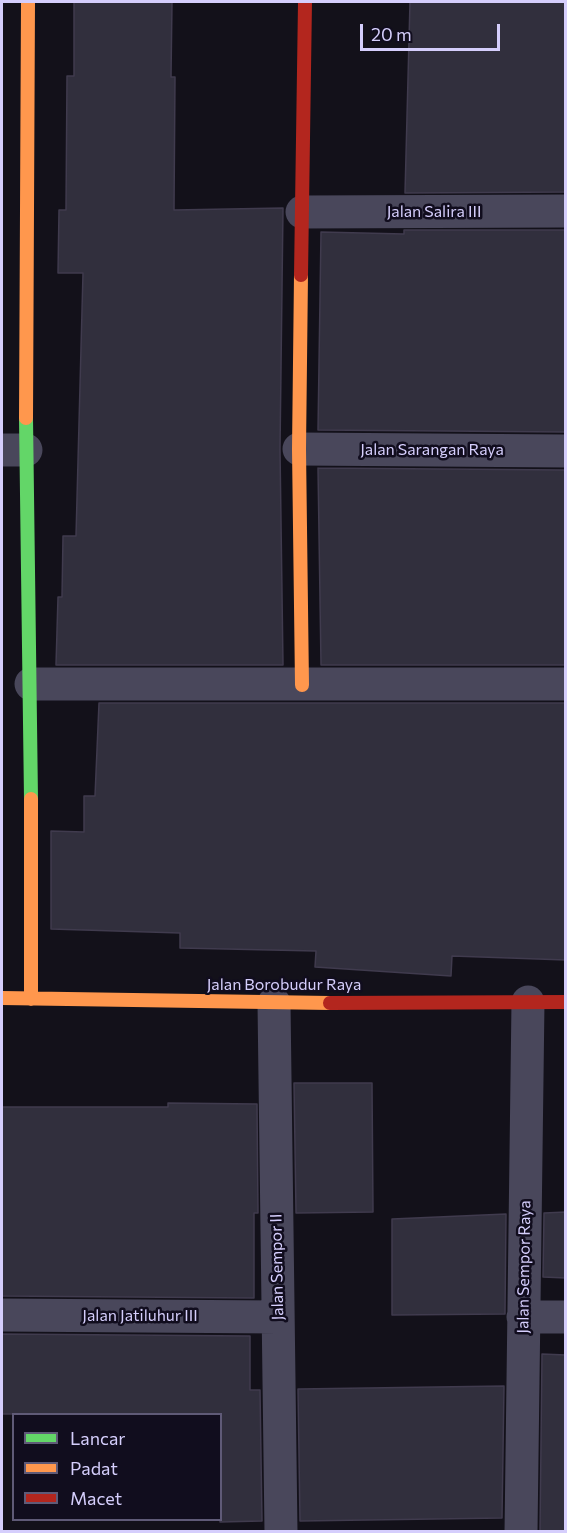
<!DOCTYPE html>
<html>
<head>
<meta charset="utf-8">
<style>
	body { margin:0 }
	#map { position:relative; width:567px; height:1533px; overflow:hidden; background:#13111a; font-family:Commissioner,sans-serif }
	canvas { display:block }
	.frame { position:absolute; inset:0; border:3px solid #d5cefc; pointer-events:none }
	.legend { position:absolute; left:12px; top:1413px; width:210px; height:108px; box-sizing:border-box; background:#110d1e; border:2px solid #5f5a77; margin:0; padding:8px 10px; list-style:none; font-size:18px; color:#d5cefc }
	.legend li { display:flex; align-items:center; gap:12px; height:30px }
	.legend b { width:30px; border:2px solid #5f5a77 }
	.scale { position:absolute; left:360px; top:24px; width:140px; height:27px; box-sizing:border-box; border:3px solid #d5cefc; border-top:0; padding-left:8px; font-size:18px; line-height:21px; white-space:nowrap; color:#d5cefc; -webkit-text-stroke:4px #110d1e; paint-order:stroke }
</style>
</head>
<body>
<div id="map">
<canvas width="567" height="1533"></canvas>
<div class="frame"></div>
<ul class="legend">
<li><b style="height:8px;background:#63d668"></b>Lancar</li>
<li><b style="height:8px;background:#ff974d"></b>Padat</li>
<li><b style="height:8px;background:#b3261e"></b>Macet</li>
</ul>
<div class="scale">20 m</div>
</div>
<script>
const ctx = document.querySelector('canvas').getContext('2d');
ctx.lineJoin = 'round';
function fillPath(path, color) {
  ctx.fillStyle = color;
  ctx.fill(path, 'evenodd');
}
function toPath(rows) {
  const path = new Path2D();
  for (const r of rows) {
    path.moveTo(r[0], r[1]);
    for (let i = 2; i < r.length; i += 2) path.lineTo(r[i], r[i + 1]);
  }
  return path;
}
function strokePath(path, color, width, dash) {
  ctx.strokeStyle = color;
  ctx.lineWidth = width;
  ctx.lineCap = dash ? 'butt' : 'round';
  ctx.setLineDash(dash || []);
  ctx.stroke(path);
}
function label(font, color, halo, rows, align = 'center') {
  ctx.font = font + ' Commissioner,sans-serif';
  ctx.lineWidth = 5;
  ctx.setLineDash([]);
  ctx.textBaseline = 'middle';
  ctx.strokeStyle = halo;
  ctx.fillStyle = color;
  for (const [text, x, y, turn = 0] of rows) {
    ctx.save();
    ctx.translate(x, y);
    ctx.rotate((+turn || 0) * Math.PI / 180);
    ctx.textAlign = isNaN(turn) ? turn : align;
    if (halo) ctx.strokeText(text, 0, 0);
    ctx.fillText(text, 0, 0);
    ctx.restore();
  }
}
const building = toPath([
	[74,2,172,2,171,77,175,77,174,210,283,208,280,449,283,665,56,665,58,597,62,597,63,536,76,536,83,273,58,273,59,210,66,210,67,76,74,76,74,2],
	[410,2,566,2,566,192,405,193,410,2],
	[404,230,566,230,566,432,318,430,321,232,404,234,404,230],
	[318,468,566,470,566,665,321,665,318,468],
	[99,703,566,703,566,960,452,956,451,976,315,967,316,951,180,948,180,933,51,929,51,831,84,832,84,796,95,796,99,703],
	[294,1083,372,1083,373,1212,296,1213,294,1083],
	[168,1103,257,1104,258,1213,254,1213,254,1298,2,1296,2,1107,168,1107,168,1103],
	[566,1212,566,1278,543,1277,544,1213,566,1212],
	[506,1214,505,1314,392,1315,392,1219,506,1214],
	[2,1334,250,1336,250,1390,260,1390,262,1521,220,1522,220,1414,2,1414,2,1334],
	[542,1354,566,1355,566,1532,540,1532,542,1354],
	[504,1386,502,1518,300,1521,298,1389,504,1386]
]);
fillPath(building, '#312f3d');
strokePath(building, '#403b4e', 1.5);
strokePath(toPath([
	[302,212,566,211],
	[299,449,566,451],
	[2,450,26,450],
	[31,684,566,684],
	[274,1003,281,1532],
	[2,1315,278,1317],
	[523,1317,566,1317],
	[521,1532,528,1002]
]), '#49475b', 33);
strokePath(toPath([
	[26,418,31,799]
]), '#63d668', 14);
strokePath(toPath([
	[301,275,299,449,302,685],
	[26,418,28,2],
	[31,799,31,999],
	[2,998,330,1003]
]), '#ff974d', 14);
strokePath(toPath([
	[301,275,305,2],
	[330,1003,566,1002]
]), '#b3261e', 14);
label('16px', '#d5cefc', '#110d1e', [
	["Jalan Salira III",434,212],
	["Jalan Sarangan Raya",432,450],
	["Jalan Borobudur Raya",284,985],
	["Jalan Sempor II",277,1267,-91],
	["Jalan Sempor Raya",524,1267,-89],
	["Jalan Jatiluhur III",140,1316]
]);
</script>
</body>
</html>
